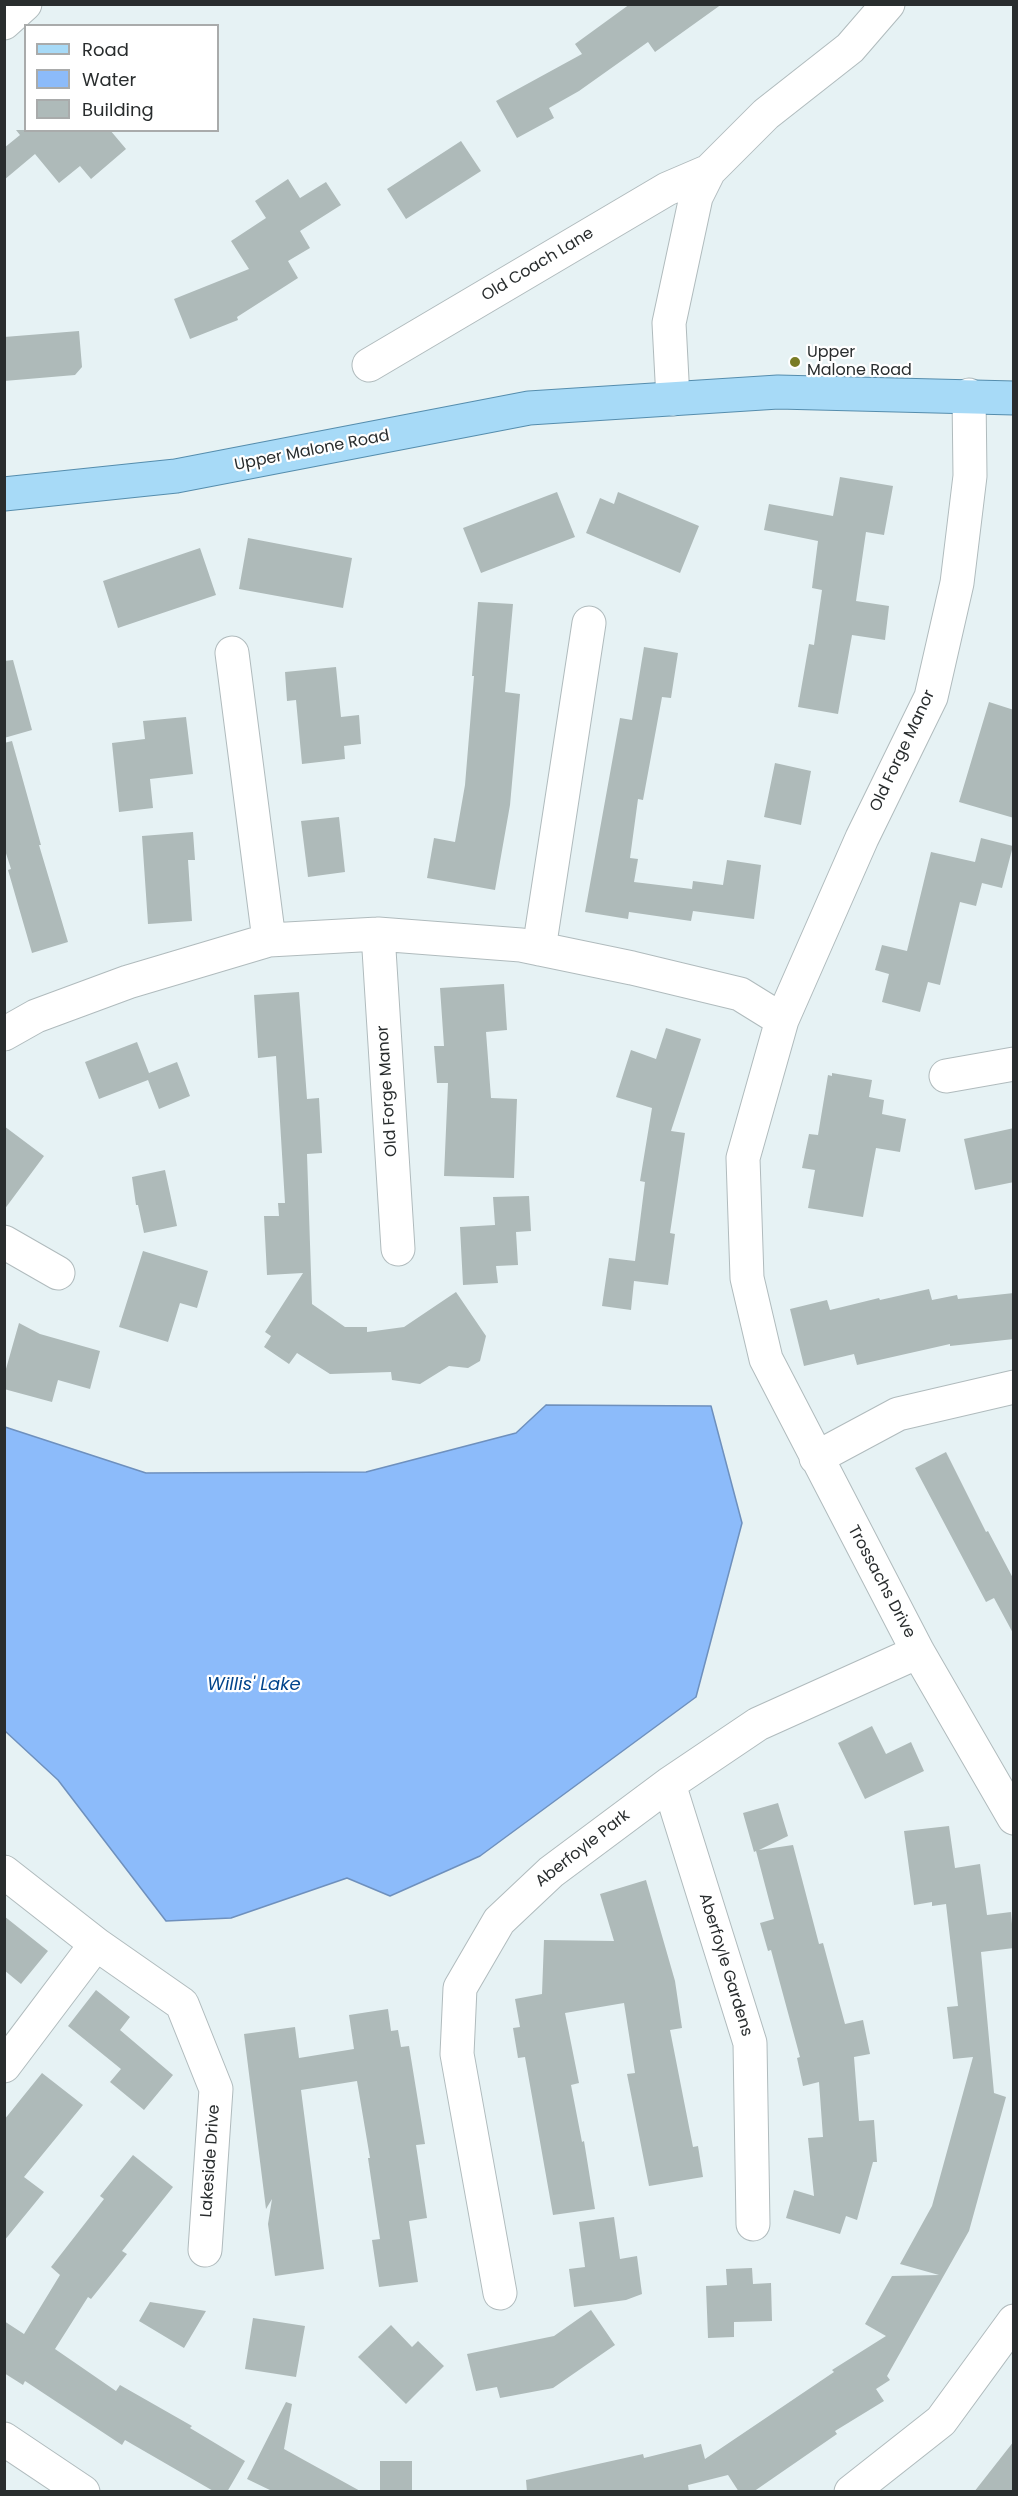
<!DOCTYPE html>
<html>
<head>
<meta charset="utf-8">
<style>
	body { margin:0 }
	#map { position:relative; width:1018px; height:2496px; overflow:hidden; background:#e6f2f4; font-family:Poppins,sans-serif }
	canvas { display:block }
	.frame { position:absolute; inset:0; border:6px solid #292d2e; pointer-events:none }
	.legend { position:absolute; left:24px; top:24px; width:195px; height:108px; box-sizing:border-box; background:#fff; border:2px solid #a9abab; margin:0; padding:8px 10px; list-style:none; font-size:18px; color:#292d2e }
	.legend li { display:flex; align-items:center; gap:12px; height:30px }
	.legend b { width:30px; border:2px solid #a9abab }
</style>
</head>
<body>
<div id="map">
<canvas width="1018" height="2496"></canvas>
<div class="frame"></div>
<ul class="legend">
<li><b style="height:8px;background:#a7daf7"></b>Road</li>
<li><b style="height:16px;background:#8cbbfa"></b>Water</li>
<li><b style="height:16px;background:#aebab9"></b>Building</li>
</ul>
</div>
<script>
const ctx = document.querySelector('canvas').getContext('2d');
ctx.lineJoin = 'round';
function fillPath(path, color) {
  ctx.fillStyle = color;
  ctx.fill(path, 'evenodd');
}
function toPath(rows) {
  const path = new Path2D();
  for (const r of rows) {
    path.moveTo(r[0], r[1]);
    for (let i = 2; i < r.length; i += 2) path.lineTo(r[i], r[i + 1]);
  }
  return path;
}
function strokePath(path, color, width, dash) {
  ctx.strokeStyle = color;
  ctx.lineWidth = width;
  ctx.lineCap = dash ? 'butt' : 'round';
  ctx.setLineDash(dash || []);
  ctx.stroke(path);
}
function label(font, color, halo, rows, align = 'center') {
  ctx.font = font + ' Poppins,sans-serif';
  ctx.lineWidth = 4.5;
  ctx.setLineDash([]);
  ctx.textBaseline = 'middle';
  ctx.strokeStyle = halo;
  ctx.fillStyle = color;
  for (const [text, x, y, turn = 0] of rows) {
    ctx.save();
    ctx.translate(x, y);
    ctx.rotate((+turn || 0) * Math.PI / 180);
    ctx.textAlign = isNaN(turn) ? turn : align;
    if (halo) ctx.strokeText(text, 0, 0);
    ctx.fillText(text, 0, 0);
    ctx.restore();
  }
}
const water = toPath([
	[546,1405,711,1406,742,1523,696,1697,480,1856,390,1896,347,1878,231,1918,166,1921,58,1780,5,1731,5,1427,146,1473,366,1472,516,1433,546,1405]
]);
fillPath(water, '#8cbbfa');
strokePath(water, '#6e90bd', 1.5);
fillPath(toPath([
	[630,4,722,4,655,52,648,42,579,91,549,108,554,118,517,138,496,101,582,54,575,44],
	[16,130,110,130,126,149,91,179,80,166,59,183,35,154,4,180,4,148,20,135],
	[461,141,481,171,406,219,387,189],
	[288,179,300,198,326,182,341,205,300,231,310,248,288,261,298,278,237,317,238,320,190,339,174,299,249,269,231,241,266,218,255,201],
	[79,331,82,367,75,375,4,381,4,337],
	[840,477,893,486,884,535,866,532,856,601,889,606,885,640,852,635,838,714,798,707,809,644,814,645,822,590,812,588,818,541,764,530,769,504,833,516],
	[557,492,575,537,481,573,463,528],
	[618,492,699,526,680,573,586,533,600,498,614,504],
	[248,538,352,558,343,608,239,589],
	[200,548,216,595,118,628,103,581],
	[478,602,513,604,505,692,520,694,510,805,495,890,427,878,434,838,455,842,465,785,474,676,472,676],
	[644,647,678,653,671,698,662,697,643,800,638,799,630,858,638,859,634,882,692,889,693,881,723,885,727,860,761,865,754,919,693,911,691,921,629,912,628,919,585,912,620,718,632,720],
	[13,660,32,730,4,738,4,661],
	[336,667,341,717,359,715,361,744,344,746,345,759,302,764,296,700,287,701,285,672],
	[989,702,1014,710,1014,818,959,802],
	[186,717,193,774,150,779,153,808,119,812,112,743,145,739,143,721],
	[12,741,41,845,39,845,68,942,32,953,8,870,11,869,4,847,4,743],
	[775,763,811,771,801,825,764,817],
	[339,817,345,872,308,877,301,821],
	[193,832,195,860,188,860,192,921,148,924,142,836],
	[981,838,1013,846,1002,888,982,883,976,906,960,902,940,985,928,982,920,1012,882,1002,889,974,875,970,882,945,907,951,931,852,975,862],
	[504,984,507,1030,486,1032,491,1098,517,1099,514,1178,444,1176,448,1083,437,1083,434,1046,444,1046,440,988],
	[299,992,307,1099,319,1098,322,1153,307,1154,312,1304,345,1327,367,1327,367,1332,404,1327,456,1292,486,1336,480,1361,468,1368,449,1366,420,1384,392,1380,391,1372,330,1374,297,1353,289,1364,264,1347,271,1336,265,1332,303,1273,267,1275,264,1216,279,1216,278,1203,285,1203,276,1056,258,1058,254,995],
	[666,1028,701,1039,671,1131,685,1133,670,1233,675,1234,668,1285,634,1281,631,1310,602,1306,609,1258,635,1261,645,1182,640,1181,652,1108,616,1097,631,1050,656,1059],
	[137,1042,149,1073,177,1062,190,1096,159,1109,148,1080,99,1099,85,1062],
	[832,1073,872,1080,869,1097,884,1100,882,1114,906,1119,900,1152,876,1148,863,1217,808,1208,815,1170,802,1168,809,1134,818,1135,828,1075,832,1076],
	[4,1126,44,1156,4,1210],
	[1014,1128,1014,1182,975,1190,964,1139],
	[165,1170,177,1226,144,1233,138,1205,136,1205,132,1177],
	[529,1196,531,1231,516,1232,518,1265,496,1266,498,1283,463,1285,460,1227,495,1225,493,1197],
	[143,1251,208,1271,197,1308,180,1303,168,1342,119,1327],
	[929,1289,932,1300,957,1295,958,1299,1014,1293,1014,1339,950,1346,950,1344,857,1365,854,1354,804,1366,790,1309,827,1300,830,1310,879,1298,880,1300],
	[19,1323,40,1334,100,1351,90,1389,58,1380,52,1402,4,1389,4,1376],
	[946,1452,986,1532,988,1531,1014,1580,1014,1635,994,1598,986,1602,915,1468],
	[872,1726,886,1754,911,1742,924,1771,865,1799,838,1743],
	[778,1803,788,1836,759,1850,793,1845,819,1944,823,1943,845,2024,863,2020,870,2054,854,2057,859,2121,874,2120,877,2162,873,2162,857,2220,846,2216,840,2234,786,2218,794,2190,814,2196,808,2138,823,2137,819,2082,803,2086,797,2058,800,2057,771,1950,768,1951,760,1923,774,1919,756,1851,754,1852,743,1813],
	[949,1826,955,1868,980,1864,987,1915,1011,1912,1014,1948,981,1952,994,2093,1006,2097,969,2231,887,2376,890,2380,876,2389,884,2401,835,2431,837,2434,753,2492,739,2492,728,2475,688,2485,689,2492,527,2492,526,2480,643,2454,644,2458,701,2444,705,2459,834,2372,832,2370,886,2336,865,2324,892,2276,939,2275,900,2264,932,2206,973,2057,953,2059,947,2007,958,2006,946,1904,932,1906,932,1902,914,1905,904,1831],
	[646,1880,675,1981,682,2028,670,2030,693,2147,698,2146,703,2177,649,2186,627,2074,635,2073,624,2003,565,2013,579,2083,571,2085,582,2142,584,2141,595,2209,553,2215,525,2057,518,2058,513,2028,520,2027,515,1999,542,1994,544,1940,614,1941,600,1894],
	[4,1916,48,1951,21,1984,4,1970],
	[96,1990,130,2017,120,2030,173,2075,144,2110,110,2082,121,2069,68,2026],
	[388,2009,391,2031,398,2030,401,2047,409,2046,425,2144,416,2145,427,2218,409,2221,418,2282,379,2287,372,2240,380,2239,368,2158,370,2158,357,2081,301,2090,324,2269,275,2276,268,2224,272,2199,266,2209,244,2034,295,2027,299,2058,354,2049,349,2015],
	[42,2073,83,2105,24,2177,44,2192,4,2241,4,2120],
	[133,2155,173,2187,122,2251,127,2254,91,2299,88,2297,55,2349,116,2391,120,2385,192,2426,190,2428,245,2461,227,2492,215,2492,125,2440,122,2445,25,2381,23,2385,4,2373,4,2321,24,2334,60,2275,51,2267,104,2199,100,2196],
	[614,2217,620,2259,637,2256,642,2294,626,2300,574,2307,569,2269,585,2267,579,2222],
	[752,2268,753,2284,771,2283,772,2321,734,2322,734,2337,708,2338,706,2286,727,2285,726,2269],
	[150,2302,206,2311,184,2348,139,2321],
	[591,2310,615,2345,553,2388,500,2398,497,2387,476,2391,467,2354,554,2336],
	[253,2318,305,2326,296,2377,245,2369],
	[391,2325,412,2347,418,2341,444,2366,406,2404,358,2357],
	[286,2402,292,2404,284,2449,362,2492,274,2492,247,2479],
	[1014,2441,1014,2492,974,2492],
	[380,2461,412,2461,412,2492,380,2492]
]), '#aebab9');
const minor = toPath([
	[4,23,25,4],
	[369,365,667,189,709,171],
	[969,395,970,476,957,583,931,697,862,838,782,1020,743,1158,747,1278,766,1359,918,1652,1014,1818],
	[673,399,669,323,696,197,709,171,766,114,850,48,888,4],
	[232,653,269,940],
	[378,934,398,1249],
	[539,949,589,623],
	[4,1034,36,1016,128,982,269,940,378,934,521,945,632,968,740,994,782,1020],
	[946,1076,1014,1064],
	[4,1242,58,1273],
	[816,1458,898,1414,1014,1387],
	[669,1784,750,2043,753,2224],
	[4,1872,96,1944,182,2004,216,2089,205,2250],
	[4,2066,96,1944],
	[500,2293,457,2054,460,1988,499,1921,551,1872,669,1784,758,1724,918,1652],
	[4,2439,83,2492],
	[851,2492,941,2421,1014,2321]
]);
const major = toPath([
	[4,494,176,476,529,408,778,392,1014,398]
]);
strokePath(minor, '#b0bbbd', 35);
strokePath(major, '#558dad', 35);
strokePath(minor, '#fff', 33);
strokePath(major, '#a7daf7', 33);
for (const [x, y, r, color] of [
	[795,362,6,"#797c25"]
]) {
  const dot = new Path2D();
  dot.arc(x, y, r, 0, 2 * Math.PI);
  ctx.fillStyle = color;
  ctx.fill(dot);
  strokePath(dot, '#fff', 2);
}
label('16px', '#292d2e', '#fff', [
	["Old Coach Lane",538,265,-31],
	["Upper Malone Road",312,451,-11],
	["Old Forge Manor",903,751,-65],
	["Old Forge Manor",388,1091,-94],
	["Trossachs Drive",881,1582,62],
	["Aberfoyle Park",583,1849,-38],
	["Aberfoyle Gardens",725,1965,73],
	["Lakeside Drive",211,2161,-86]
]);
label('16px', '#292d2e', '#fff', [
	["Upper",807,353],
	["Malone Road",807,371]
], 'left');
label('italic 18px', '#02458c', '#fff', [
	["Willis' Lake",254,1685]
]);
</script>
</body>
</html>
